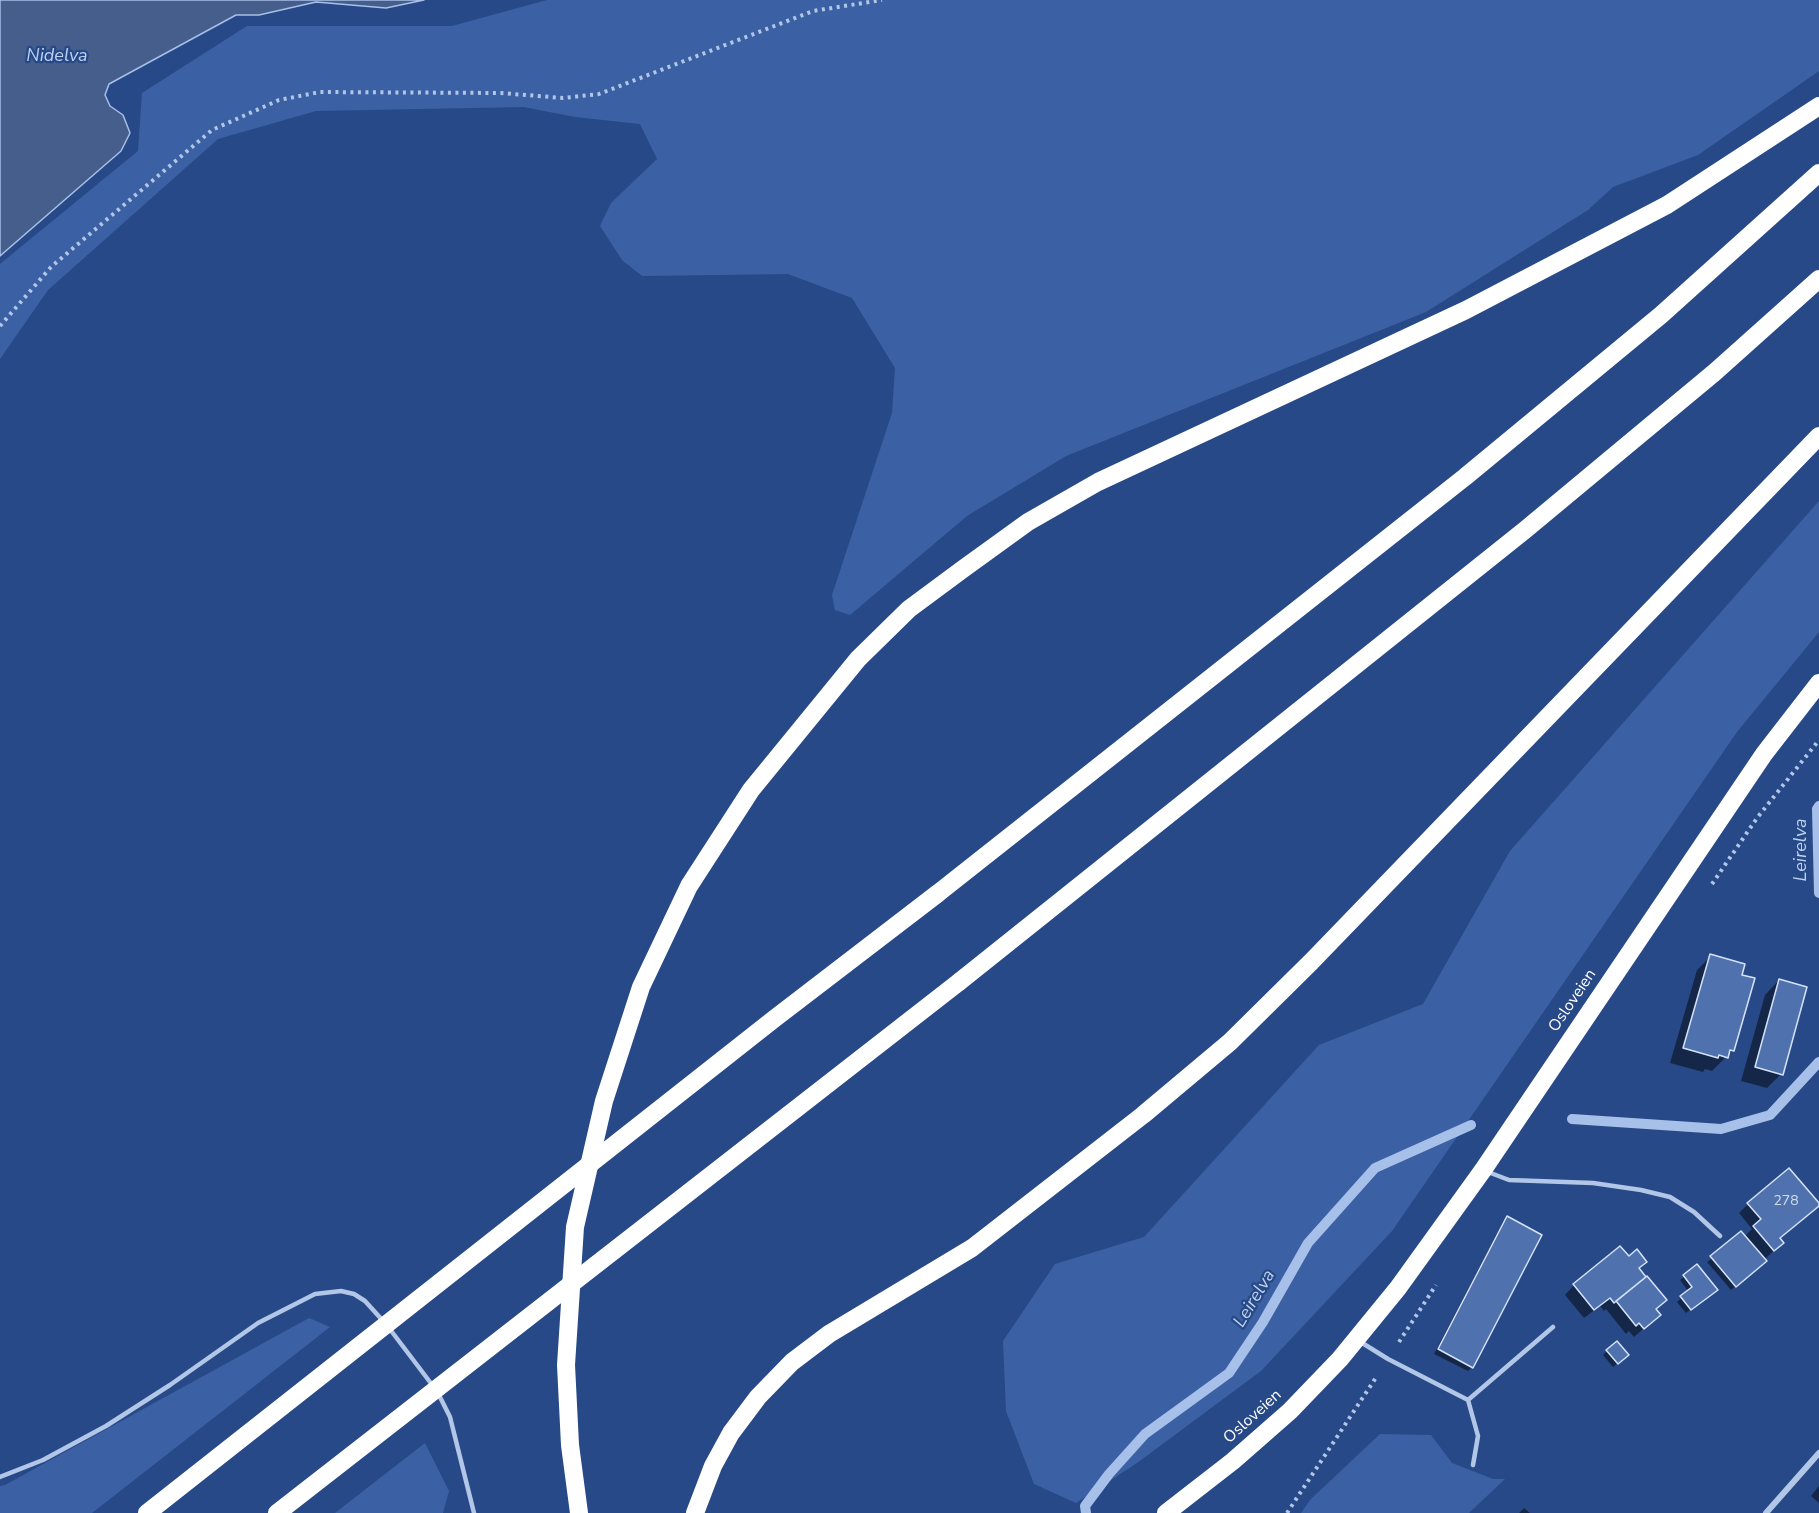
<!DOCTYPE html>
<html>
<head>
<meta charset="utf-8">
<style>
	body { margin:0 }
	canvas { display:block; background:#274987 }
</style>
</head>
<body>
<canvas width="1819" height="1513"></canvas>
<script>
const ctx = document.querySelector('canvas').getContext('2d');
ctx.lineJoin = 'round';
function fillPath(path, color) {
  ctx.fillStyle = color;
  ctx.fill(path, 'evenodd');
}
function toPath(rows) {
  const path = new Path2D();
  for (const r of rows) {
    path.moveTo(r[0], r[1]);
    for (let i = 2; i < r.length; i += 2) path.lineTo(r[i], r[i + 1]);
  }
  return path;
}
function strokePath(path, color, width, dash) {
  ctx.strokeStyle = color;
  ctx.lineWidth = width;
  ctx.lineCap = dash ? 'butt' : 'round';
  ctx.setLineDash(dash || []);
  ctx.stroke(path);
}
function label(font, color, halo, rows, align = 'center') {
  ctx.font = font + ' "Nunito Sans",sans-serif';
  ctx.lineWidth = 4.5;
  ctx.setLineDash([]);
  ctx.textBaseline = 'middle';
  ctx.strokeStyle = halo;
  ctx.fillStyle = color;
  for (const [text, x, y, turn = 0] of rows) {
    ctx.save();
    ctx.translate(x, y);
    ctx.rotate((+turn || 0) * Math.PI / 180);
    ctx.textAlign = isNaN(turn) ? turn : align;
    if (halo) ctx.strokeText(text, 0, 0);
    ctx.fillText(text, 0, 0);
    ctx.restore();
  }
}
fillPath(toPath([
	[547,0,1819,0,1819,71,1698,155,1613,187,1588,210,1426,312,1066,456,967,516,850,615,835,610,832,595,892,413,895,368,852,298,788,274,642,276,622,260,600,226,611,203,657,159,640,124,575,117,524,107,316,111,218,139,48,290,0,359,0,264,138,151,142,93,247,26,452,26],
	[1819,501,1819,632,1737,732,1392,1231,1261,1371,1137,1463,1076,1503,1034,1484,1006,1411,1003,1341,1055,1264,1144,1237,1319,1045,1423,1004,1510,851],
	[309,1318,330,1327,92,1513,0,1513,0,1486,5,1485],
	[1380,1434,1431,1435,1452,1463,1493,1479,1505,1479,1469,1513,1301,1513,1310,1500],
	[425,1443,449,1491,443,1513,335,1513]
]), '#3b61a4');
const water = toPath([
	[0,0,424,0,386,8,316,2,259,15,236,15,109,84,105,95,110,106,123,115,130,133,121,151,0,256,0,0]
]);
fillPath(water, '#455e8b');
strokePath(water, '#a7c0e9', 1.5);
fillPath(toPath([
	[1711,956,1740,976,1733,1050,1712,1071,1705,1069,1703,1072,1670,1063,1697,970],
	[1779,980,1781,1074,1767,1088,1741,1081,1765,995],
	[1748,1204,1809,1214,1779,1239,1782,1243,1764,1260,1761,1265,1731,1290,1707,1262,1744,1237,1752,1229,1739,1213],
	[1507,1218,1472,1367,1468,1371,1434,1354,1503,1222],
	[1697,1266,1711,1294,1686,1313,1677,1302,1688,1291,1680,1280],
	[1637,1269,1665,1300,1655,1310,1659,1315,1634,1337,1629,1331,1626,1334,1606,1309,1604,1311,1600,1306,1584,1318,1565,1295,1574,1285],
	[1607,1351,1623,1359,1613,1367,1603,1355],
	[1819,1486,1819,1503,1811,1496],
	[1524,1508,1530,1513,1519,1513]
]), '#0007');
strokePath(toPath([
	[1819,806,1817,809,1819,893],
	[1572,1119,1721,1129,1770,1115,1819,1062],
	[1086,1513,1085,1506,1109,1474,1145,1434,1229,1373,1263,1322,1308,1243,1375,1168,1471,1125]
]), '#a7c0e9', 10);
const building = toPath([
	[1710,954,1745,964,1742,975,1755,978,1734,1051,1730,1050,1728,1058,1719,1055,1718,1058,1683,1048,1710,954],
	[1779,979,1807,987,1783,1075,1755,1067,1779,979],
	[1789,1168,1819,1203,1819,1206,1780,1238,1784,1243,1774,1251,1753,1226,1761,1219,1747,1203,1789,1168],
	[1507,1216,1542,1235,1473,1368,1438,1349,1507,1216],
	[1741,1231,1767,1261,1736,1287,1710,1256,1741,1231],
	[1620,1246,1629,1256,1637,1249,1647,1262,1639,1268,1646,1277,1614,1303,1610,1298,1594,1310,1573,1284,1620,1246],
	[1697,1264,1718,1290,1691,1310,1680,1296,1692,1287,1683,1275,1697,1264],
	[1647,1276,1667,1300,1656,1309,1661,1315,1644,1329,1639,1323,1636,1326,1616,1301,1647,1276],
	[1617,1341,1629,1355,1618,1364,1606,1350,1617,1341]
]);
fillPath(building, '#4f72af');
strokePath(building, '#d6e2f7', 1.5);
strokePath(toPath([
	[0,326,51,267,212,130,279,100,320,92,501,93,563,98,599,94,813,11,882,0],
	[1712,884,1757,818,1819,740],
	[1399,1342,1436,1285],
	[1287,1513,1377,1376]
]), '#b2c6e8', 4, [3, 4.5]);
strokePath(toPath([
	[1488,1172,1509,1180,1593,1183,1641,1190,1670,1197,1694,1212,1720,1236],
	[389,1328,433,1386],
	[1359,1341,1388,1359,1468,1400,1553,1327],
	[438,1393,450,1417,474,1513],
	[1468,1400,1478,1436,1473,1465],
	[0,1477,43,1460,106,1426,170,1385,258,1323,315,1294,341,1291,354,1294,365,1301,384,1322]
]), '#b2c6e8', 4.5);
strokePath(toPath([
	[1766,1513,1819,1453]
]), '#b2c6e8', 6);
strokePath(toPath([
	[937,894,1465,477,1661,315,1819,173],
	[959,982,1525,530,1715,372,1819,279],
	[579,1513,570,1445,566,1365,575,1227,604,1101,641,987,689,886,751,790,858,659,909,609,963,569,1028,522,1098,482,1466,310,1667,205,1819,106],
	[695,1513,713,1466,731,1433,758,1397,792,1362,829,1334,972,1248,1143,1115,1230,1042,1311,962,1819,436],
	[1166,1513,1233,1461,1290,1411,1340,1359,1398,1288,1483,1170,1764,754,1819,683]
]), '#fff', 18);
strokePath(toPath([
	[147,1513,774,1019,937,894],
	[277,1513,959,982]
]), '#fff', 18);
label('14px', '#d3dceb', null, [
	["278",1786,1202]
]);
label('16px', '#fff', '#274987', [
	["Osloveien",1573,1001,-56],
	["Osloveien",1253,1417,-42]
]);
label('italic 18px', '#bed1f0', '#274987', [
	["Nidelva",57,57],
	["Leirelva",1802,850,-90],
	["Leirelva",1255,1299,-59]
]);
</script>
</body>
</html>
